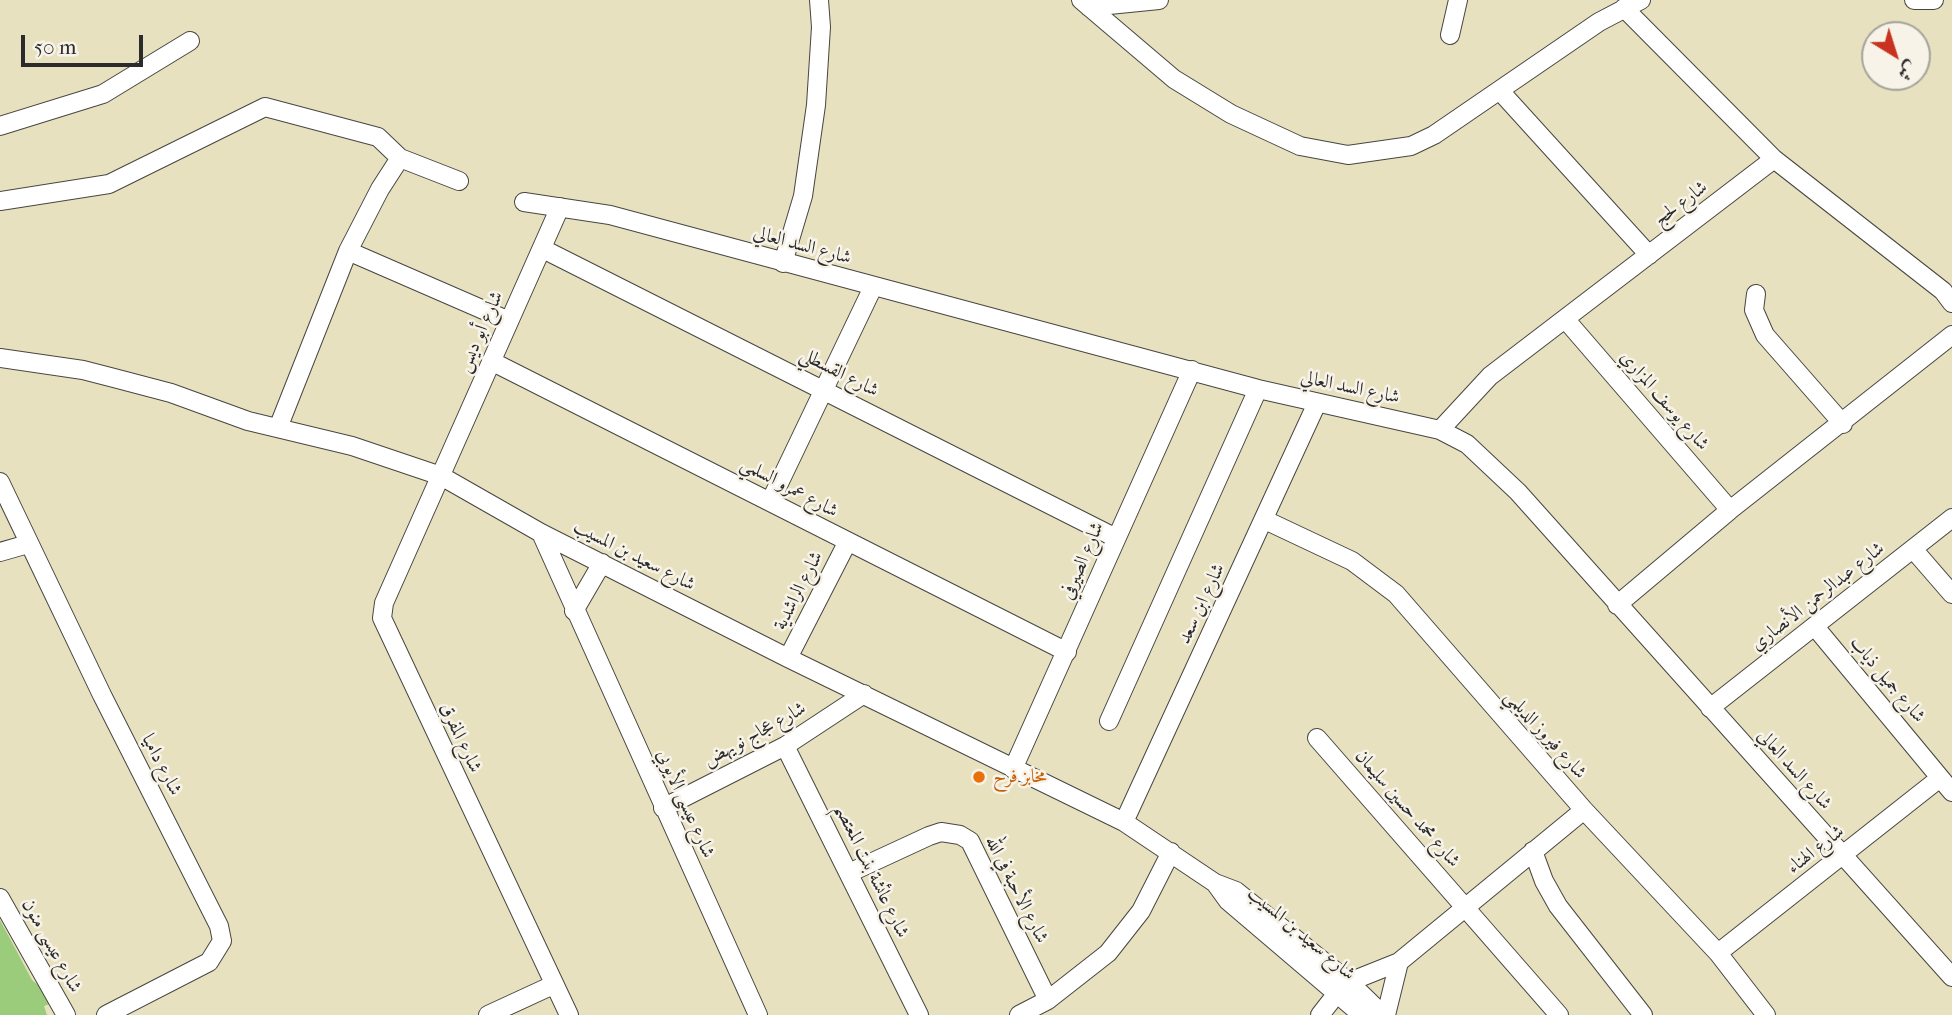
<!DOCTYPE html>
<html>
<head>
<meta charset="utf-8">
<style>
	body { margin:0 }
	#map { position:relative; width:1952px; height:1015px; overflow:hidden; background:#e8e1bf; font-family:"IM FELL French Canon",Amiri,serif }
	canvas { display:block }
	.north { position:absolute; left:1861px; top:21px; width:70px; height:70px; box-sizing:border-box; background:#f7f3e8; border:2px solid #a5a39c; border-radius:50%; rotate:142deg; font-size:19px; font-weight:700; line-height:28px; text-align:center; color:#2b2b2b }
	.north::after { content:''; display:block; margin:auto; width:24px; height:32px; background:#c8321e; clip-path:polygon(50% 0,100% 100%,50% 72%,0 100%) }
	.scale { position:absolute; left:21px; top:35px; width:122px; height:32px; box-sizing:border-box; border:4px solid #2b2b2b; border-top:0; padding-left:9px; font-size:21px; line-height:24px; white-space:nowrap; color:#2b2b2b; -webkit-text-stroke:5px #f7f3e8; paint-order:stroke }
</style>
</head>
<body>
<div id="map">
<canvas width="1952" height="1015"></canvas>
<div class="north">ش</div>
<div class="scale">50 m</div>
</div>
<script>
const ctx = document.querySelector('canvas').getContext('2d');
ctx.lineJoin = 'round';
function fillPath(path, color) {
  ctx.fillStyle = color;
  ctx.fill(path, 'evenodd');
}
function toPath(rows) {
  const path = new Path2D();
  for (const r of rows) {
    path.moveTo(r[0], r[1]);
    for (let i = 2; i < r.length; i += 2) path.lineTo(r[i], r[i + 1]);
  }
  return path;
}
function strokePath(path, color, width, dash) {
  ctx.strokeStyle = color;
  ctx.lineWidth = width;
  ctx.lineCap = dash ? 'butt' : 'round';
  ctx.setLineDash(dash || []);
  ctx.stroke(path);
}
function label(font, color, halo, rows, align = 'center') {
  ctx.font = font + ' "IM FELL French Canon",Amiri,serif';
  ctx.lineWidth = 5;
  ctx.setLineDash([]);
  ctx.textBaseline = 'middle';
  ctx.strokeStyle = halo;
  ctx.fillStyle = color;
  for (const [text, x, y, turn = 0] of rows) {
    ctx.save();
    ctx.translate(x, y);
    ctx.rotate((+turn || 0) * Math.PI / 180);
    ctx.textAlign = isNaN(turn) ? turn : align;
    if (halo) ctx.strokeText(text, 0, 0);
    ctx.fillText(text, 0, 0);
    ctx.restore();
  }
}
fillPath(toPath([
	[0,920,32,980,58,1001,44,1006,47,1015,0,1015]
]), '#9acc7b');
const minor = toPath([
	[1081,0,1174,79,1231,114,1300,146,1348,155,1411,146,1434,135,1599,22,1641,0],
	[1914,0,1934,0],
	[1089,7,1159,0],
	[1624,8,1774,159,1943,291,1952,303],
	[1450,35,1458,0],
	[1500,91,1649,255],
	[0,126,103,94,190,41],
	[0,201,109,184,265,107,378,137,400,158,459,181],
	[524,202,610,215,1258,389,1440,430,1467,444,1518,492,1952,977],
	[560,207,384,603,382,618,569,1015],
	[543,249,1116,538],
	[348,251,509,321],
	[783,263,803,196,816,105,821,27,819,0],
	[1756,294,1754,310,1765,335,1843,424],
	[1566,320,1730,510],
	[0,358,83,370,114,378,171,393,248,421,352,446,441,476,541,533,788,658,1124,822,1215,883,1236,891,1349,982,1383,1015],
	[491,361,1067,652],
	[278,428,348,251,380,189,400,158],
	[1440,430,1490,376,1774,159],
	[0,482,102,695,219,926,222,941,209,962,106,1015],
	[771,500,873,287],
	[1265,520,1352,561,1396,594,1584,810,1718,953,1766,1015],
	[541,533,758,1015],
	[1913,549,1952,594],
	[0,552,28,544],
	[1617,605,1730,510,1952,335],
	[574,611,602,563],
	[1816,628,1952,792],
	[788,658,847,543],
	[1710,708,1952,518],
	[1109,721,1258,389],
	[1317,738,1559,1015],
	[785,746,919,1015],
	[1013,769,1192,370],
	[663,808,785,746,864,694],
	[1124,822,1317,403],
	[1533,851,1544,881,1558,906,1643,1015],
	[849,873,929,836,941,832,960,835,970,841,1048,1000],
	[1215,883,1228,901,1362,1015],
	[0,898,66,1015],
	[1718,953,1940,778],
	[1349,982,1399,962,1584,810],
	[488,1015,553,985],
	[1019,1015,1048,1000,1108,953,1141,911,1171,852],
	[1320,1015,1338,992],
	[1386,1015,1399,962]
]);
strokePath(minor, '#474641', 20);
strokePath(minor, '#fff', 18);
for (const [x, y, r, color] of [
	[979,777,7,"#e8710a"]
]) {
  const dot = new Path2D();
  dot.arc(x, y, r, 0, 2 * Math.PI);
  ctx.fillStyle = color;
  ctx.fill(dot);
  strokePath(dot, '#f7f3e8', 2.5);
}
label('19px', '#2b2b2b', '#f7f3e8', [
	["شارع لحج",1681,204,-37],
	["شارع السد العالي",802,246,15],
	["شارع أبو ديس",481,332,-66],
	["شارع القسطلي",839,373,27],
	["شارع السد العالي",1350,388,12],
	["شارع يوسف المزاري",1664,401,49],
	["شارع عمرو السلمي",789,488,28],
	["شارع سعيد بن المسيب",634,556,27],
	["شارع الصيرفي",1083,561,-67],
	["شارع الراشدية",799,591,-63],
	["شارع عبدالرحمن الأنصاري",1818,597,-38],
	["شارع ابن سعد",1202,604,-65],
	["شارع جميل ذياب",1887,680,50],
	["شارع عجاج نويهض",755,735,-29],
	["شارع فيروز الديلمي",1545,735,48],
	["شارع المفرق",460,738,65],
	["شارع داميا",161,765,63],
	["شارع السد العالي",1794,770,48],
	["شارع عيسى الأيوبي",685,804,66],
	["شارع محمد حسين سليمان",1407,809,49],
	["شارع الهناء",1816,850,-38],
	["شارع عائشة بنت المعتصم",871,871,64],
	["شارع الأحبة في الله",1016,890,63],
	["شارع سعيد بن المسيب",1301,934,40],
	["شارع عيسى منون",51,946,61]
]);
label('19px', '#c56008', '#f7f3e8', [
	["مخابز فرح",993,777]
], 'left');
</script>
</body>
</html>
